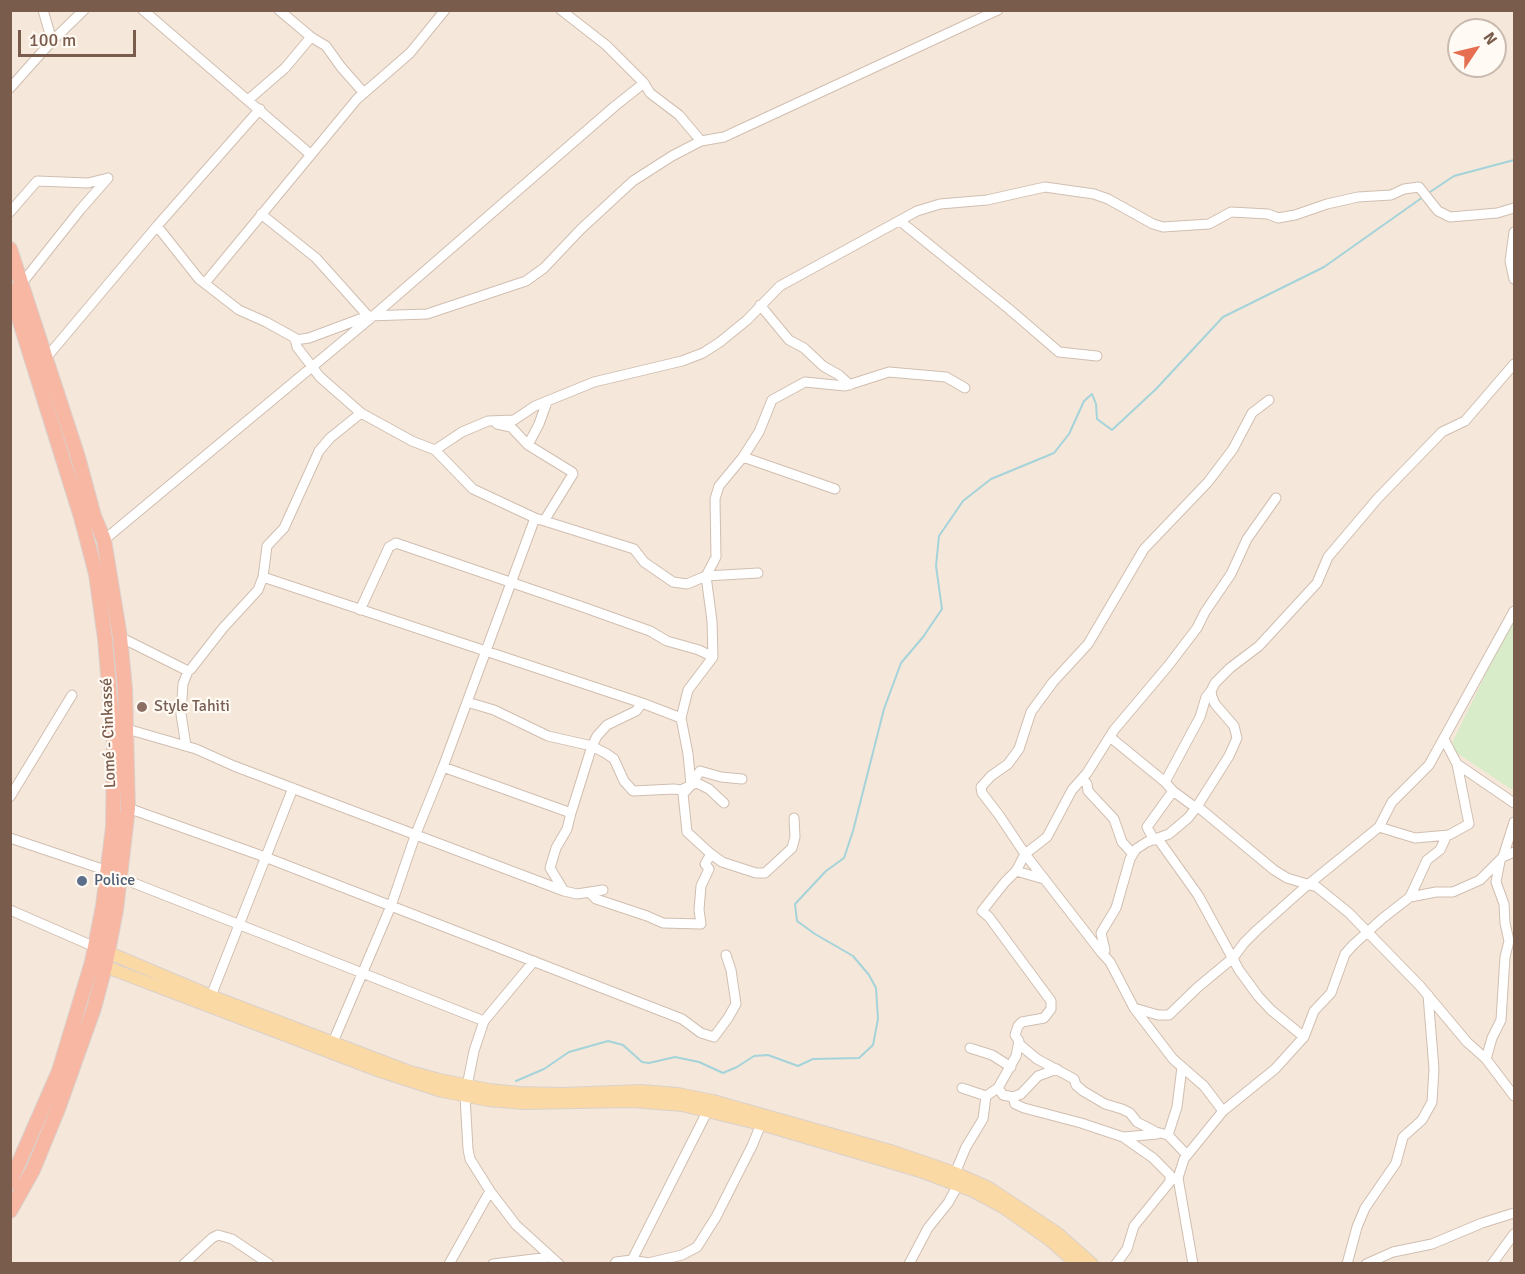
<!DOCTYPE html>
<html>
<head>
<meta charset="utf-8">
<style>
	body { margin:0 }
	#map { position:relative; width:1525px; height:1274px; overflow:hidden; background:#fdf6ec; font-family:Signika,sans-serif }
	canvas { display:block }
	.frame { position:absolute; inset:0; border:12px solid #7a5c4d; pointer-events:none }
	.north { position:absolute; left:1447px; top:18px; width:60px; height:60px; box-sizing:border-box; background:#fffaf3; border:2px solid #cabbb1; border-radius:50%; rotate:55deg; font-size:16px; font-weight:700; line-height:24px; text-align:center; color:#7a5c4d }
	.north::after { content:''; display:block; margin:auto; width:21px; height:27px; background:#e76f51; clip-path:polygon(50% 0,100% 100%,50% 72%,0 100%) }
	.scale { position:absolute; left:18px; top:30px; width:118px; height:27px; box-sizing:border-box; border:3px solid #7a5c4d; border-top:0; padding-left:8px; font-size:18px; line-height:21px; white-space:nowrap; color:#7a5c4d; -webkit-text-stroke:4px #fffaf3; paint-order:stroke }
</style>
</head>
<body>
<div id="map">
<canvas width="1525" height="1274"></canvas>
<div class="frame"></div>
<div class="north">N</div>
<div class="scale">100 m</div>
</div>
<script>
const ctx = document.querySelector('canvas').getContext('2d');
ctx.lineJoin = 'round';
function fillPath(path, color) {
  ctx.fillStyle = color;
  ctx.fill(path, 'evenodd');
}
function toPath(rows) {
  const path = new Path2D();
  for (const r of rows) {
    path.moveTo(r[0], r[1]);
    for (let i = 2; i < r.length; i += 2) path.lineTo(r[i], r[i + 1]);
  }
  return path;
}
function strokePath(path, color, width, dash) {
  ctx.strokeStyle = color;
  ctx.lineWidth = width;
  ctx.lineCap = dash ? 'butt' : 'round';
  ctx.setLineDash(dash || []);
  ctx.stroke(path);
}
function label(font, color, halo, rows, align = 'center') {
  ctx.font = font + ' Signika,sans-serif';
  ctx.lineWidth = 4.5;
  ctx.setLineDash([]);
  ctx.textBaseline = 'middle';
  ctx.strokeStyle = halo;
  ctx.fillStyle = color;
  for (const [text, x, y, turn = 0] of rows) {
    ctx.save();
    ctx.translate(x, y);
    ctx.rotate((+turn || 0) * Math.PI / 180);
    ctx.textAlign = isNaN(turn) ? turn : align;
    if (halo) ctx.strokeText(text, 0, 0);
    ctx.fillText(text, 0, 0);
    ctx.restore();
  }
}
fillPath(toPath([
	[11,11,1514,11,1514,1263,11,1263],
	[1459,30,1495,30,1495,66,1459,66]
]), '#f5e8da');
fillPath(toPath([
	[1514,616,1514,791,1454,751,1451,745]
]), '#d8ecc9');
strokePath(toPath([
	[1427,194,1454,176,1514,160],
	[516,1081,544,1069,569,1052,608,1041,623,1045,642,1062,649,1063,675,1057,699,1062,723,1073,737,1067,754,1056,768,1055,798,1066,813,1059,859,1058,873,1045,878,1019,876,988,869,975,853,956,815,934,797,921,795,904,826,871,844,858,853,831,884,709,901,663,923,637,942,609,936,566,939,536,963,501,991,479,1054,453,1069,434,1084,401,1092,394,1096,404,1097,419,1112,430,1156,389,1223,317,1324,267,1423,197]
]), '#a5d3da', 2);
const minor = toPath([
	[43,10,52,41],
	[143,10,310,154],
	[279,10,311,37,326,46,341,67,363,92],
	[561,10,606,45,644,83,650,93,679,115,701,141],
	[10,88,52,41,84,10],
	[248,100,285,68,311,37],
	[10,212,37,181,88,183,108,178],
	[261,214,316,258,368,316],
	[900,221,1009,309,1059,352,1097,356],
	[157,226,199,279,239,310,266,322,295,338,297,347,320,377,361,413],
	[1514,232,1510,261,1514,279],
	[22,283,80,210,108,178],
	[205,283,357,99,410,53,445,10],
	[760,305,789,340,804,348,823,366,839,375,850,385],
	[295,340,309,338,368,316,427,314,526,281,544,268,581,229,633,181,672,156,701,141,724,137,998,10],
	[46,358,157,226,260,109],
	[497,424,511,427,528,445,572,472,573,474,544,521],
	[528,445,539,424,547,402],
	[435,450,473,489,535,518,634,549,644,562,673,582,687,584,706,576,758,573],
	[743,457,835,489],
	[104,540,372,317,615,106,644,83],
	[263,577,642,703],
	[360,610,389,547,396,543,580,606,650,631,667,641,699,650,713,657],
	[120,637,188,671,191,669,223,628,258,590,263,577,267,546,284,528,319,451,330,438,361,413,412,441,435,450,462,432,488,421,514,420,535,406,594,382,682,361,703,353,720,342,747,320,780,286,917,211,940,204,987,200,1045,187,1094,194,1108,199,1153,224,1163,227,1209,224,1231,212,1268,214,1278,218,1295,215,1327,204,1358,197,1391,195,1404,189,1419,187,1438,211,1450,217,1497,213,1514,208],
	[467,702,494,710,548,736,592,746,607,754,614,759,624,781,633,791,674,789,681,790,691,785,700,771,721,777,742,779],
	[127,729,196,749,234,766,564,891,577,894,603,890],
	[1110,737,1165,782,1173,791,1196,808],
	[1444,739,1457,764],
	[186,746,181,714,183,684,188,671],
	[443,767,571,813,592,746,597,736,607,725,636,711,642,703,681,718],
	[1082,779,1087,784,1088,791,1114,819,1122,842,1133,854],
	[1165,782,1200,717,1206,697,1211,691],
	[691,785,697,783,709,789,724,803],
	[10,797,72,695],
	[1197,806,1274,870,1287,878,1317,887,1349,913,1420,986,1467,1042,1486,1059,1514,1096],
	[128,808,265,857,682,1019,701,1033,714,1037,728,1018,736,1004,731,970,726,955],
	[794,818,795,837,792,848,765,873,756,873,722,862,711,854,687,832,683,794,691,785,688,754,681,718,688,690,713,657,712,621,706,576,716,557,715,499,719,486,743,457,759,432,772,400,805,382,845,386,889,372,946,377,965,388],
	[1379,827,1392,802,1429,765,1514,611],
	[10,838,108,871],
	[1158,839,1198,895,1239,970,1258,996,1271,1010,1304,1037],
	[1154,840,1147,827,1173,791],
	[1503,857,1514,822],
	[1016,871,1044,879],
	[121,878,484,1021],
	[564,891,550,868,556,848,567,829,571,813],
	[590,893,596,899,647,916,663,923,701,924,699,910,701,886,709,869,705,864,711,854],
	[1410,897,1427,860,1440,850,1447,835],
	[10,910,95,947],
	[1101,952,1025,854,999,815,982,793,981,787,991,776,1008,764,1019,749,1031,712,1053,682,1088,644,1144,549,1208,482,1233,449,1252,413,1269,400],
	[211,996,293,788],
	[1134,1008,1158,1015,1169,1015,1198,987,1233,958,1244,943,1257,930,1304,888,1379,827,1415,838,1449,835,1469,824,1457,764,1514,803],
	[333,1042,391,906,415,836,443,767,535,518],
	[1019,1044,1037,1059,1074,1079,1076,1085,1083,1091,1105,1104,1122,1109,1130,1113,1137,1122,1156,1132,1168,1135,1187,1155],
	[970,1048,992,1055,1011,1067],
	[1486,1059,1492,1038,1501,1020,1505,957,1509,941,1505,923,1504,904,1496,882,1500,861],
	[962,1088,986,1096],
	[998,1088,1003,1095,1013,1097,1021,1094,1038,1076,1057,1069],
	[1013,1097,1015,1104,1024,1108,1081,1123,1123,1137,1153,1158,1170,1175,1170,1181],
	[1223,1111,1204,1086,1173,1059,1134,1008,1110,962,1101,952,1105,950,1101,933,1116,908,1130,859,1136,849,1147,842,1169,834,1188,818,1196,808,1229,756,1237,738,1234,726,1215,704,1212,697,1211,691,1215,683,1230,668,1259,646,1317,583,1328,557,1378,498,1442,432,1465,421,1514,364],
	[1168,1135,1177,1107,1182,1067],
	[1124,1137,1157,1134],
	[955,1173,966,1147,983,1119,986,1096,998,1088,1016,1056,1019,1041,1015,1035,1018,1026,1022,1022,1044,1018,1051,1009,1051,1001,989,917,982,911,1005,882,1016,871,1025,854,1047,837,1072,790,1087,773,1114,730,1168,666,1197,628,1205,612,1231,574,1247,539,1276,498],
	[490,1191,516,1225,559,1264],
	[632,1260,708,1110],
	[184,1264,212,1238,218,1235,232,1239,269,1264],
	[449,1264,490,1191,470,1159,468,1149,465,1096,474,1051,484,1021,534,961],
	[493,1264,550,1257],
	[615,1264,616,1262,632,1260,648,1263,682,1255,697,1247,716,1217,752,1146,761,1124],
	[909,1264,928,1228,948,1203,958,1185],
	[1116,1264,1127,1249,1134,1226,1173,1178],
	[1193,1264,1178,1178,1184,1159,1223,1111,1275,1069,1304,1037,1314,1011,1331,993,1345,954,1353,945,1383,918,1410,897,1436,892,1453,892,1480,880,1503,857,1514,852],
	[1347,1264,1357,1227,1365,1208,1396,1163,1403,1137,1422,1120,1432,1102,1434,1069,1428,995],
	[1366,1264,1393,1252,1432,1244,1482,1223,1514,1213],
	[1492,1264,1514,1234]
]);
const major = toPath([
	[100,949,211,996,410,1072,440,1080,489,1090,519,1093,563,1094,641,1091,678,1094,713,1101,894,1152,955,1173,989,1188,1057,1233,1092,1264],
	[96,963,377,1070,442,1091,488,1100,524,1103,632,1101,682,1105,761,1124,920,1171,973,1191,1003,1207,1050,1240,1077,1264]
]);
const highway = toPath([
	[10,249,78,457,94,516,104,540,120,637,125,689,128,808,116,910,105,967,94,1008,58,1109,33,1170,10,1211],
	[10,290,81,517,96,574,105,639,114,745,113,827,103,906,92,962,59,1071,10,1183]
]);
strokePath(minor, '#d1beb0', 11);
strokePath(major, '#dad1cd', 14);
strokePath(highway, '#dad1cd', 16);
strokePath(minor, '#fff', 9);
strokePath(major, '#fbd9a5', 12);
strokePath(highway, '#f7b7a3', 14);
for (const [x, y, r, color] of [
	[142,707,6,"#8d6e63"],
	[82,881,6,"#5c6f8a"]
]) {
  const dot = new Path2D();
  dot.arc(x, y, r, 0, 2 * Math.PI);
  ctx.fillStyle = color;
  ctx.fill(dot);
  strokePath(dot, '#fffaf3', 2);
}
label('16px', '#785e54', '#fffaf3', [
	["Style Tahiti",154,707]
], 'left');
label('16px', '#7a5c4d', '#fffaf3', [
	["Lomé - Cinkassé",109,733,-92]
]);
label('16px', '#4e5e75', '#fffaf3', [
	["Police",94,881]
], 'left');
</script>
</body>
</html>
